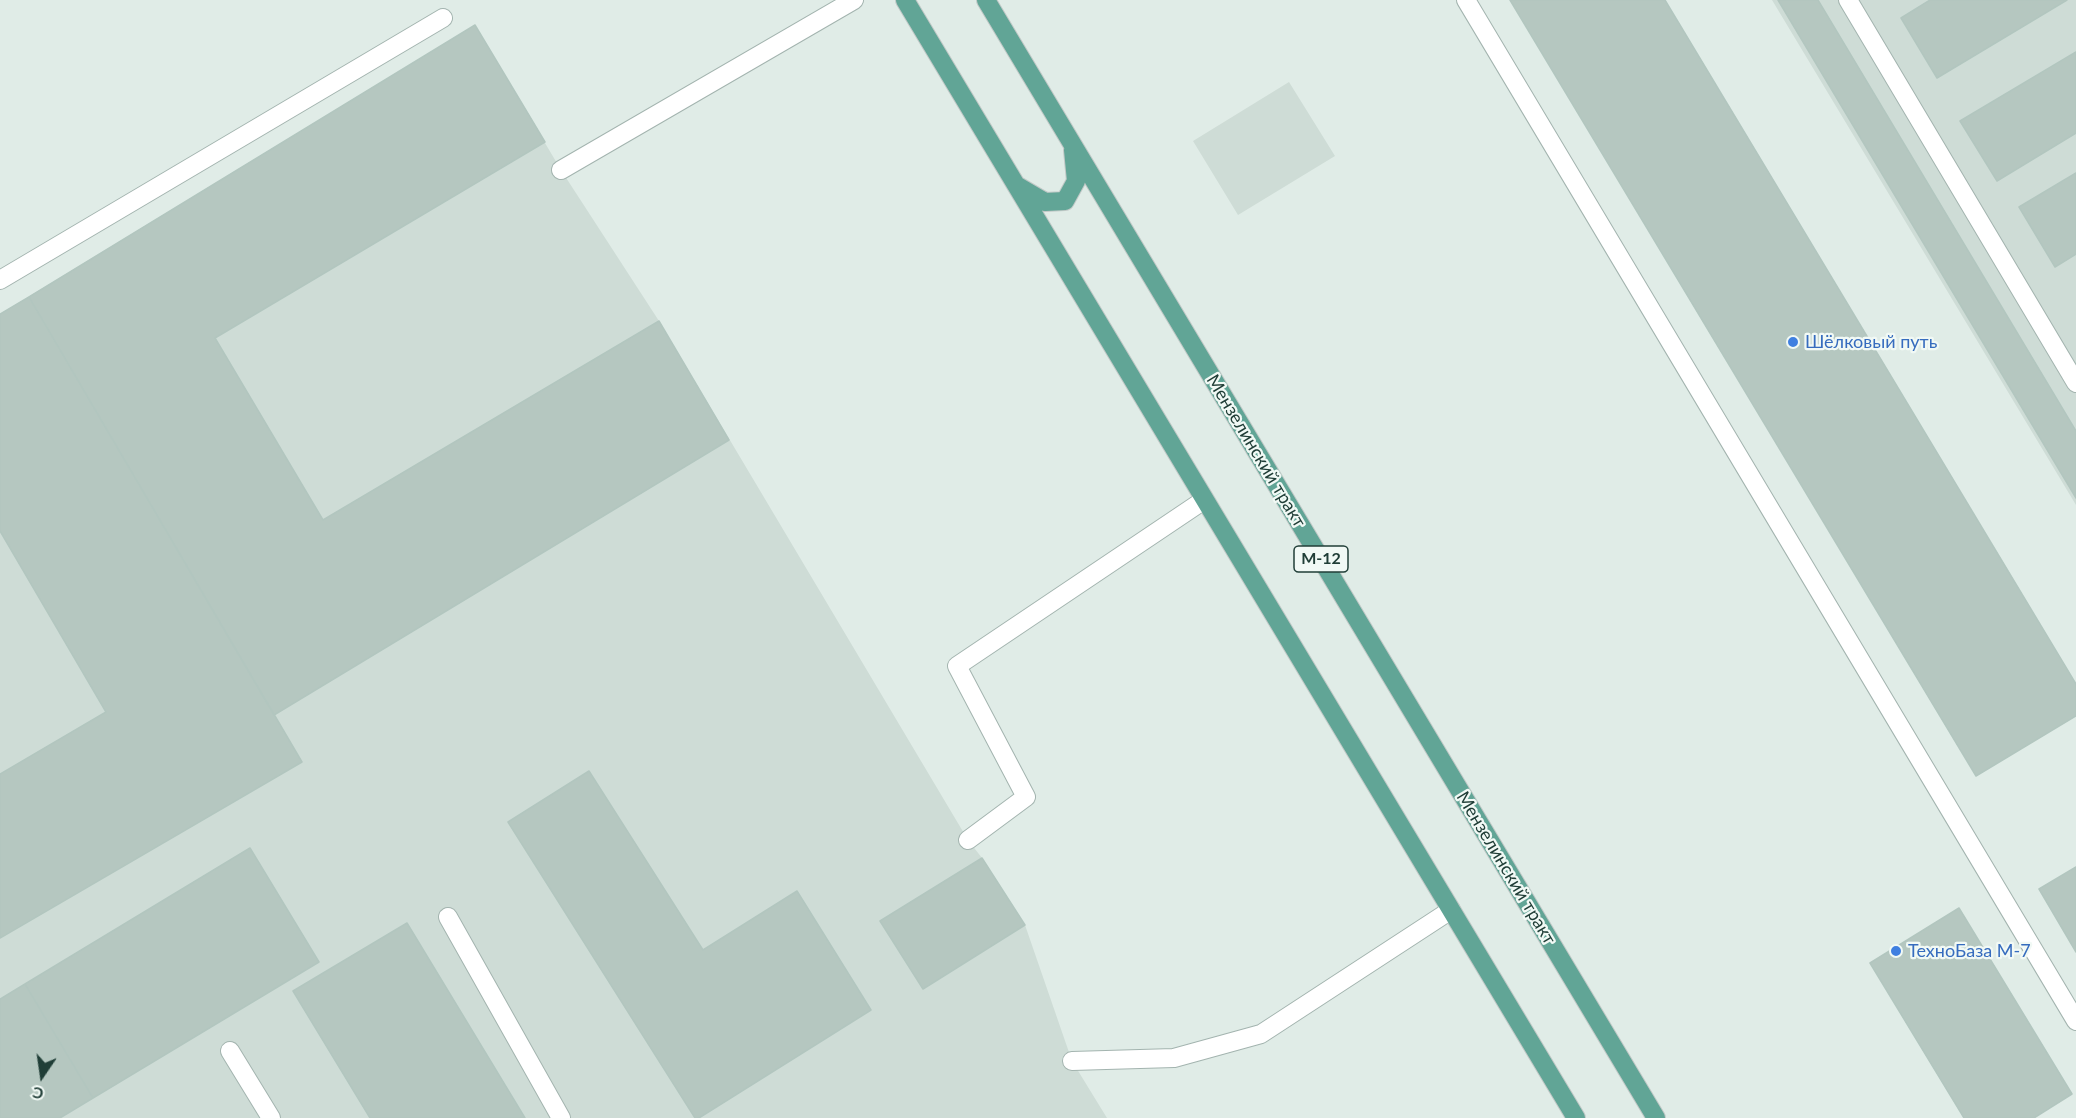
<!DOCTYPE html>
<html>
<head>
<meta charset="utf-8">
<style>
	body { margin:0 }
	#map { position:relative; width:2076px; height:1118px; overflow:hidden; background:#e0ece7; font-family:Lato,sans-serif }
	canvas { display:block }
	.north { position:absolute; left:12px; top:1046px; width:60px; height:60px; -webkit-text-stroke:4px #f1f9f5; paint-order:stroke; rotate:193deg; font-size:16px; font-weight:700; line-height:24px; text-align:center; color:#203e37 }
	.north::after { content:''; display:block; margin:auto; width:21px; height:27px; background:#203e37; clip-path:polygon(50% 0,100% 100%,50% 72%,0 100%) }
</style>
</head>
<body>
<div id="map">
<canvas width="2076" height="1118"></canvas>
<div class="north">С</div>
</div>
<script>
const ctx = document.querySelector('canvas').getContext('2d');
ctx.lineJoin = 'round';
function fillPath(path, color) {
  ctx.fillStyle = color;
  ctx.fill(path, 'evenodd');
}
function toPath(rows) {
  const path = new Path2D();
  for (const r of rows) {
    path.moveTo(r[0], r[1]);
    for (let i = 2; i < r.length; i += 2) path.lineTo(r[i], r[i + 1]);
  }
  return path;
}
function strokePath(path, color, width, dash) {
  ctx.strokeStyle = color;
  ctx.lineWidth = width;
  ctx.lineCap = dash ? 'butt' : 'round';
  ctx.setLineDash(dash || []);
  ctx.stroke(path);
}
function label(font, color, halo, rows, align = 'center') {
  ctx.font = font + ' Lato,sans-serif';
  ctx.lineWidth = 4.5;
  ctx.setLineDash([]);
  ctx.textBaseline = 'middle';
  ctx.strokeStyle = halo;
  ctx.fillStyle = color;
  for (const [text, x, y, turn = 0] of rows) {
    ctx.save();
    ctx.translate(x, y);
    ctx.rotate((+turn || 0) * Math.PI / 180);
    ctx.textAlign = isNaN(turn) ? turn : align;
    if (halo) ctx.strokeText(text, 0, 0);
    ctx.fillText(text, 0, 0);
    ctx.restore();
  }
}
fillPath(toPath([
	[1772,0,2076,0,2076,505],
	[475,25,561,170,659,321,968,840,982,858,1025,925,1072,1061,1107,1118,0,1118,0,314],
	[1289,82,1335,156,1238,215,1193,141]
]), '#cedcd6');
const building = toPath([
	[1510,0,1665,0,2076,684,2076,716,1976,776,1510,0],
	[1778,0,1818,0,2076,431,2076,498,1778,0],
	[1930,0,2067,0,1937,78,1901,18,1930,0],
	[475,25,545,142,215,338,323,520,659,321,729,440,274,715,29,297,475,25],
	[2076,52,2076,133,1997,181,1960,121,2076,52],
	[2076,173,2076,254,2055,267,2019,207,2076,173],
	[29,297,302,762,0,938,0,774,106,712,0,531,0,314,29,297],
	[589,771,703,950,797,891,871,1010,699,1118,695,1118,508,822,589,771],
	[250,848,319,962,93,1098,25,984,250,848],
	[982,858,1025,925,923,989,880,921,982,858],
	[2076,867,2076,952,2039,889,2076,867],
	[1959,908,2072,1094,2034,1118,1964,1118,1870,963,1959,908],
	[407,923,525,1118,370,1118,293,991,407,923],
	[25,984,93,1098,60,1118,0,1118,0,999,25,984]
]);
fillPath(building, '#b5c7c0');
strokePath(building, '#b2c6bf', 1.5);
const service = toPath([
	[1466,0,2076,1021],
	[1848,0,2076,383],
	[561,170,854,0],
	[0,280,443,18],
	[968,840,1026,797,957,666,1204,500],
	[448,917,561,1118],
	[230,1051,271,1118],
	[1072,1061,1174,1058,1261,1034,1451,910]
]);
const primary = toPath([
	[905,0,1576,1118],
	[986,0,1656,1118],
	[1016,185,1045,202,1065,201,1076,181,1073,150]
]);
strokePath(service, '#a3b4af', 20);
strokePath(primary, '#c1c9c7', 20);
strokePath(service, '#fff', 18);
strokePath(primary, '#61a596', 18);
for (const [x, y, r, color] of [
	[1793,342,6,"#3f7fe0"],
	[1896,951,6,"#3f7fe0"]
]) {
  const dot = new Path2D();
  dot.arc(x, y, r, 0, 2 * Math.PI);
  ctx.fillStyle = color;
  ctx.fill(dot);
  strokePath(dot, '#f1f9f5', 2);
}
for (const [x, y, w] of [
	[1321,559,54]
]) {
  const box = new Path2D();
  box.roundRect(x - w / 2, y - 13, w, 26, 4.5);
  ctx.fillStyle = '#f1f9f5';
  ctx.fill(box);
  strokePath(box, '#203e37', 1.5);
}
label('bold 16px', '#203e37', null, [
	["М-12",1321,559]
]);
label('18px', '#366cbe', '#f1f9f5', [
	["Шёлковый путь",1805,342],
	["ТехноБаза М-7",1908,951]
], 'left');
label('18px', '#203e37', '#f1f9f5', [
	["Мензелинский тракт",1256,451,59],
	["Мензелинский тракт",1506,868,59]
]);
</script>
</body>
</html>
